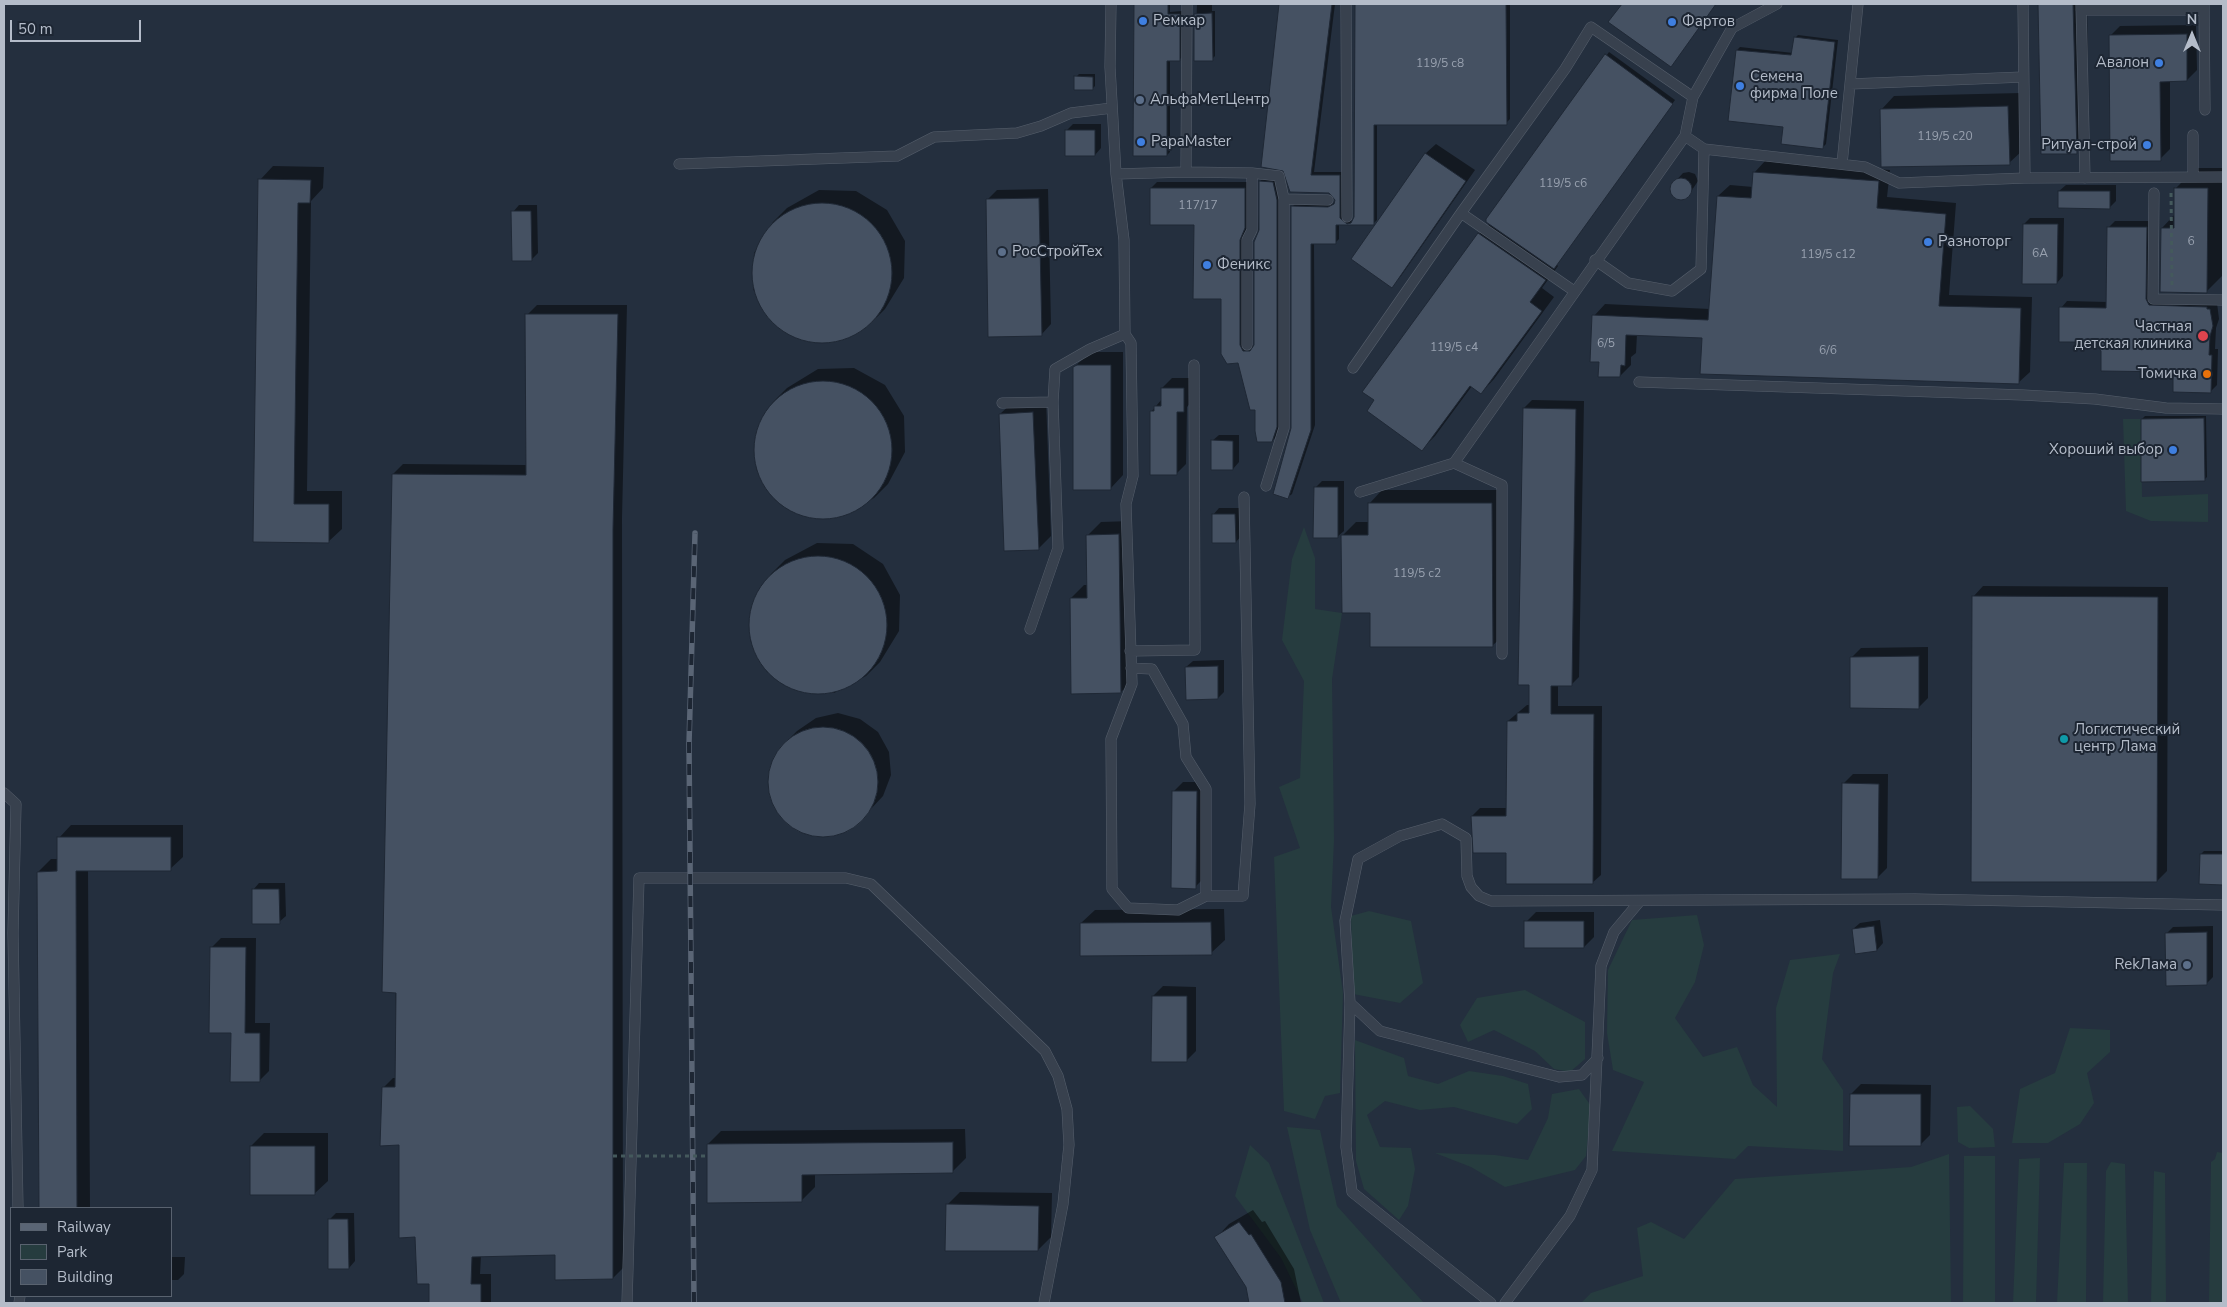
<!DOCTYPE html>
<html>
<head>
<meta charset="utf-8">
<style>
	body { margin:0 }
	#map { position:relative; width:2227px; height:1307px; overflow:hidden; background:#242f3e; font-family:"Nunito Sans",sans-serif }
	canvas { display:block }
	.frame { position:absolute; inset:0; border:5px solid #b4bcc9; pointer-events:none }
	.legend { position:absolute; left:10px; top:1207px; width:162px; height:90px; box-sizing:border-box; background:#1d2633; border:1px solid #59626f; margin:0; padding:6px 9px; list-style:none; font-size:15px; color:#b4bcc9 }
	.legend li { display:flex; align-items:center; gap:10px; height:25px }
	.legend b { width:25px; border:1px solid #59626f }
	.north { position:absolute; left:2167px; top:10px; width:50px; height:50px; -webkit-text-stroke:4px #1d2633; paint-order:stroke; rotate:0deg; font-size:14px; font-weight:700; line-height:20px; text-align:center; color:#b4bcc9 }
	.north::after { content:''; display:block; margin:auto; width:18px; height:22px; background:#b4bcc9; clip-path:polygon(50% 0,100% 100%,50% 72%,0 100%) }
	.scale { position:absolute; left:10px; top:20px; width:131px; height:22px; box-sizing:border-box; border:2px solid #b4bcc9; border-top:0; padding-left:6px; font-size:15px; line-height:18px; white-space:nowrap; color:#b4bcc9; -webkit-text-stroke:4px #1d2633; paint-order:stroke }
</style>
</head>
<body>
<div id="map">
<canvas width="2227" height="1307"></canvas>
<div class="frame"></div>
<ul class="legend">
<li><b style="height:6px;background:#5a6575"></b>Railway</li>
<li><b style="height:14px;background:#263c3f"></b>Park</li>
<li><b style="height:14px;background:#455162"></b>Building</li>
</ul>
<div class="north">N</div>
<div class="scale">50 m</div>
</div>
<script>
const ctx = document.querySelector('canvas').getContext('2d');
ctx.lineJoin = 'round';
function fillPath(path, color) {
  ctx.fillStyle = color;
  ctx.fill(path, 'evenodd');
}
function toPath(rows) {
  const path = new Path2D();
  for (const r of rows) {
    if (r.length === 3) {
      path.moveTo(r[0] + r[2], r[1]);
      path.arc(r[0], r[1], r[2], 0, 2 * Math.PI);
      continue;
    }
    path.moveTo(r[0], r[1]);
    for (let i = 2; i < r.length; i += 2) path.lineTo(r[i], r[i + 1]);
  }
  return path;
}
function strokePath(path, color, width, dash) {
  ctx.strokeStyle = color;
  ctx.lineWidth = width;
  ctx.lineCap = dash ? 'butt' : 'round';
  ctx.setLineDash(dash || []);
  ctx.stroke(path);
}
function label(font, color, halo, rows, align = 'center') {
  ctx.font = font + ' "Nunito Sans",sans-serif';
  ctx.lineWidth = 4;
  ctx.setLineDash([]);
  ctx.textBaseline = 'middle';
  ctx.strokeStyle = halo;
  ctx.fillStyle = color;
  for (const [text, x, y, turn = 0] of rows) {
    ctx.save();
    ctx.translate(x, y);
    ctx.rotate((+turn || 0) * Math.PI / 180);
    ctx.textAlign = isNaN(turn) ? turn : align;
    if (halo) ctx.strokeText(text, 0, 0);
    ctx.fillText(text, 0, 0);
    ctx.restore();
  }
}
fillPath(toPath([
	[2123,419,2141,419,2142,497,2208,494,2208,522,2151,521,2126,511],
	[1304,527,1315,558,1315,609,1342,613,1332,679,1334,840,1331,907,1343,993,1340,1093,1325,1096,1315,1119,1284,1111,1274,857,1300,848,1279,787,1300,778,1304,681,1282,640,1292,559],
	[1369,911,1411,921,1423,983,1400,1003,1353,994,1351,916],
	[1697,915,1704,945,1695,982,1675,1018,1703,1057,1737,1047,1753,1085,1777,1107,1776,1008,1790,960,1840,954,1833,973,1822,1059,1843,1090,1843,1151,1748,1146,1735,1159,1612,1151,1644,1082,1613,1070,1607,1033,1608,970,1632,920],
	[1525,990,1585,1022,1585,1059,1570,1072,1554,1069,1535,1051,1494,1030,1468,1042,1460,1025,1477,998],
	[2070,1028,2110,1030,2110,1052,2087,1073,2094,1103,2080,1124,2048,1143,2012,1143,2020,1089,2055,1073],
	[1355,1040,1404,1058,1408,1076,1438,1084,1469,1071,1503,1076,1528,1084,1532,1109,1517,1124,1454,1107,1420,1110,1385,1101,1367,1115,1380,1147,1411,1148,1415,1169,1408,1206,1399,1220,1364,1189,1356,1161],
	[1579,1089,1591,1106,1586,1156,1575,1170,1505,1187,1471,1167,1435,1153,1495,1155,1528,1160,1548,1118,1552,1094],
	[1970,1106,1993,1129,1995,1147,1969,1148,1958,1142,1957,1107],
	[1287,1127,1320,1130,1337,1206,1424,1303,1341,1303,1310,1230],
	[1250,1145,1269,1163,1324,1303,1303,1303,1281,1258,1235,1196],
	[2217,1152,2223,1153,2223,1303,2209,1303,2211,1162,2215,1159],
	[1949,1154,1951,1303,1581,1303,1591,1293,1643,1276,1637,1228,1651,1222,1684,1239,1735,1179,1911,1167],
	[1964,1156,1995,1156,1995,1303,1963,1303],
	[2040,1158,2036,1303,2013,1303,2019,1159],
	[2111,1162,2125,1164,2128,1303,2103,1303,2106,1171],
	[2064,1163,2087,1163,2086,1303,2057,1303],
	[2154,1171,2165,1173,2166,1303,2151,1303]
]), '#263c3f');
fillPath(toPath([
	[1135,4,1170,4,1170,12,1182,11,1182,57,1179,60,1170,60,1170,152,1167,155,1135,154],
	[1197,4,1212,4,1212,11,1215,11,1215,56,1212,59,1195,60],
	[1280,4,1335,4,1314,172,1343,172,1344,213,1351,221,1355,218,1356,4,1510,4,1510,119,1506,123,1377,124,1377,220,1373,224,1339,224,1339,239,1335,243,1314,243,1315,425,1292,494,1288,497,1292,428,1292,207,1296,203,1333,204,1336,199,1329,192,1284,169,1262,166],
	[1623,4,1715,4,1673,62,1610,22],
	[2039,4,2087,4,2089,139,2076,152,2043,153],
	[2196,25,2197,70,2187,80,2170,80,2170,149,2160,159,2110,36,2120,26],
	[1798,35,1838,40,1826,144,1823,147,1785,126,1737,50,1740,47,1793,53,1795,38],
	[1609,52,1675,100,1556,264,1558,266,1542,288,1554,297,1494,379,1481,393,1472,386,1435,436,1422,449,1479,234,1490,223],
	[1079,74,1095,74,1095,86,1092,89,1076,77],
	[2021,93,2023,150,2009,163,1881,110,1894,96],
	[1073,124,1101,124,1101,148,1095,155,1066,131],
	[1436,144,1475,170,1401,276,1391,286,1353,258,1426,153],
	[1765,161,1890,170,1887,197,1956,203,1949,295,2032,297,2030,372,2018,383,1703,337,1637,334,1636,353,1631,357,1631,365,1620,376,1600,361,1594,316,1605,304,1710,309,1718,196,1730,185,1753,187,1754,173],
	[273,166,324,167,323,188,311,201,307,491,342,491,342,529,328,542,255,541,260,180],
	[2196,168,2223,168,2223,275,2206,292,2162,228,2175,214,2176,188],
	[1689,172,1695,174,1698,181,1688,196,1678,198,1673,194,1672,185,1683,173],
	[1266,176,1279,177,1282,420,1278,435,1272,441,1257,409,1222,298,1195,224,1151,188,1157,182,1250,182,1249,345,1255,346,1260,181],
	[2066,185,2116,185,2116,201,2110,207,2059,191],
	[1048,189,1051,324,1041,335,987,200,997,190],
	[819,190,856,191,887,210,905,241,904,278,885,309,871,323,839,341,802,340,771,321,753,289,754,253,773,222,787,208],
	[519,205,537,205,538,253,531,260,513,212],
	[2030,218,2064,218,2063,276,2057,283,2024,224],
	[2115,221,2153,221,2153,296,2217,303,2219,319,2216,328,2215,349,2218,349,2217,385,2211,391,2174,371,2102,351,2095,341,2061,308,2067,301,2108,302,2108,228],
	[537,305,627,305,622,518,623,1268,613,1278,556,1254,481,1255,480,1274,491,1274,491,1303,430,1303,430,1282,417,1236,400,1144,383,1088,393,1078,396,1078,393,474,403,464,527,465,527,315],
	[1091,352,1123,352,1123,475,1110,489,1074,367],
	[854,368,885,385,904,416,905,452,888,484,874,498,843,516,807,517,775,500,756,469,756,433,773,402,787,388,818,369],
	[1172,378,1193,378,1193,400,1187,407,1186,464,1176,474,1151,412,1162,399,1162,388],
	[1046,399,1051,536,1038,549,1000,414,1014,401],
	[1532,400,1584,401,1579,677,1571,685,1558,685,1558,706,1602,706,1601,875,1592,883,1507,852,1472,816,1480,808,1507,808,1508,721,1527,705,1530,705,1524,408],
	[2145,416,2206,416,2207,477,2204,480,2142,419],
	[1219,435,1239,435,1239,462,1233,469,1212,441],
	[1322,481,1344,481,1344,531,1337,537,1315,488],
	[1382,490,1505,490,1506,633,1492,646,1372,611,1343,535,1356,522,1369,522,1369,504],
	[1219,508,1241,508,1242,535,1236,542,1213,515],
	[1132,521,1134,679,1121,692,1071,598,1084,585,1088,585,1088,535,1101,522],
	[817,543,853,544,883,564,900,595,899,631,880,662,866,676,834,693,798,691,767,672,750,640,752,605,771,574,785,560],
	[1983,586,2168,587,2167,871,2157,881,1973,597],
	[1928,647,1928,698,1918,708,1851,658,1861,648],
	[1224,660,1224,692,1218,698,1186,667,1193,661],
	[838,713,860,719,878,732,889,752,891,775,883,796,854,827,833,835,810,835,790,825,775,808,768,787,771,764,783,745,797,731,816,718],
	[1853,774,1888,774,1887,868,1877,878,1843,784],
	[1183,782,1207,782,1205,877,1195,887,1173,792],
	[71,825,183,825,183,857,170,869,88,870,90,1208,40,1208,38,872,51,859,59,859,59,838],
	[2204,851,2223,851,2223,883,2201,883,2201,854],
	[259,883,285,883,286,916,279,922,253,890],
	[1224,909,1225,940,1211,953,1081,923,1095,910],
	[1536,912,1594,912,1594,937,1584,947,1526,922],
	[1880,920,1883,943,1877,950,1853,929,1860,923],
	[2213,926,2213,977,2206,984,2166,934,2173,927],
	[221,938,256,938,255,1023,270,1023,269,1071,259,1081,232,1031,211,948],
	[1163,986,1196,987,1196,1051,1186,1061,1153,996],
	[1861,1084,1931,1085,1930,1135,1920,1145,1851,1094],
	[965,1129,966,1158,952,1172,815,1173,815,1187,802,1200,708,1144,721,1131],
	[264,1133,328,1133,328,1181,314,1194,251,1146],
	[960,1192,1052,1193,1051,1237,1038,1250,947,1205],
	[1253,1210,1262,1222,1265,1221,1294,1269,1301,1303,1251,1303,1247,1286,1216,1238,1229,1224],
	[336,1213,354,1213,355,1261,349,1268,329,1220],
	[171,1257,185,1257,184,1274,178,1280,171,1280]
]), '#0007');
const building = toPath([
	[1134,4,1168,4,1168,14,1180,14,1180,61,1167,61,1167,156,1133,156,1134,4],
	[1279,4,1332,4,1311,175,1340,175,1340,218,1347,224,1351,223,1354,217,1355,4,1506,4,1507,125,1374,125,1374,225,1336,225,1336,244,1311,244,1311,430,1288,499,1273,494,1291,428,1291,206,1328,207,1334,204,1335,200,1329,193,1290,192,1283,171,1261,167,1279,4],
	[1622,4,1716,4,1671,67,1608,22,1622,4],
	[2038,4,2073,4,2077,154,2041,154,2038,4],
	[1212,13,1213,61,1194,61,1194,14,1212,13],
	[2187,34,2187,81,2160,82,2161,161,2110,161,2109,35,2187,34],
	[1794,37,1835,42,1823,149,1781,144,1783,127,1728,121,1736,50,1791,55,1794,37],
	[1605,54,1673,104,1554,269,1486,222,1486,219,1605,54],
	[1074,76,1093,77,1093,90,1074,90,1074,76],
	[2008,106,2010,165,1881,167,1880,109,2008,106],
	[1065,130,1095,130,1095,156,1065,156,1065,130],
	[1425,153,1466,181,1392,288,1351,259,1425,153],
	[1753,172,1879,181,1877,208,1946,214,1939,306,2021,308,2019,384,1700,374,1702,338,1626,335,1625,366,1621,365,1620,377,1598,377,1599,362,1590,362,1592,315,1708,320,1717,196,1751,198,1753,172],
	[1681,189,11],
	[258,179,311,180,310,203,298,203,294,504,329,504,329,543,253,542,258,179],
	[1259,181,1273,182,1277,200,1277,427,1272,442,1257,442,1255,431,1255,410,1250,410,1238,363,1227,364,1221,354,1221,299,1193,299,1194,225,1150,225,1150,188,1245,188,1245,228,1240,240,1240,345,1243,351,1250,351,1254,345,1254,242,1259,230,1259,181],
	[2174,188,2208,188,2207,293,2160,292,2161,228,2174,228,2174,188],
	[2058,191,2110,191,2110,209,2058,208,2058,191],
	[1039,198,1042,336,988,337,986,199,1039,198],
	[822,273,70],
	[511,211,531,211,532,261,512,261,511,211],
	[2023,224,2058,224,2057,284,2022,284,2023,224],
	[2107,227,2147,227,2146,299,2149,305,2207,307,2207,309,2210,309,2213,326,2210,336,2209,355,2212,355,2211,393,2173,392,2173,372,2101,371,2101,351,2094,342,2059,342,2059,307,2106,308,2107,227],
	[1478,233,1546,280,1530,302,1542,311,1481,394,1470,386,1422,451,1367,411,1374,400,1362,392,1478,233],
	[525,314,618,314,613,529,613,1279,555,1280,555,1255,472,1257,471,1284,481,1284,481,1303,429,1303,429,1284,417,1284,415,1237,399,1238,399,1145,380,1146,382,1087,395,1087,396,993,382,992,392,474,526,475,525,314],
	[1077,365,1111,365,1111,490,1073,490,1073,367,1077,365],
	[823,450,69],
	[1161,388,1184,388,1184,412,1177,412,1177,475,1150,475,1150,411,1154,411,1154,406,1161,406,1161,388],
	[1523,408,1576,409,1572,686,1551,686,1551,714,1594,714,1593,884,1506,884,1506,853,1473,853,1471,816,1506,816,1507,721,1517,721,1517,713,1529,713,1529,685,1518,685,1523,408],
	[1033,412,1039,550,1004,551,999,414,1033,412],
	[2204,418,2205,481,2141,482,2141,419,2204,418],
	[1211,440,1233,441,1233,470,1211,470,1211,440],
	[1314,487,1338,487,1338,538,1313,538,1314,487],
	[1368,503,1492,503,1493,647,1370,647,1370,613,1342,613,1341,535,1368,535,1368,503],
	[1212,514,1235,514,1236,543,1212,543,1212,514],
	[1119,534,1121,693,1071,694,1070,598,1087,598,1086,535,1119,534],
	[818,625,69],
	[1972,596,2158,597,2157,882,1971,882,1972,596],
	[1919,656,1919,709,1850,708,1850,657,1919,656],
	[1218,666,1218,699,1186,700,1185,667,1218,666],
	[823,782,55],
	[1842,783,1879,784,1878,879,1841,879,1842,783],
	[1172,791,1197,791,1196,889,1171,888,1172,791],
	[57,837,171,837,171,871,76,871,77,1208,39,1208,37,872,57,871,57,837],
	[2200,854,2223,854,2223,885,2199,884,2200,854],
	[252,889,279,889,280,924,252,924,252,889],
	[1524,921,1584,921,1584,948,1524,948,1524,921],
	[1211,922,1212,955,1080,956,1080,923,1211,922],
	[1874,926,1877,951,1855,954,1852,929,1874,926],
	[2207,932,2207,985,2166,986,2165,933,2207,932],
	[210,947,246,947,245,1033,260,1033,260,1082,230,1082,231,1033,209,1033,210,947],
	[1152,996,1187,996,1187,1062,1151,1062,1152,996],
	[1850,1094,1921,1094,1921,1146,1849,1146,1850,1094],
	[953,1142,953,1173,802,1175,802,1202,707,1203,707,1144,953,1142],
	[250,1146,315,1146,315,1195,250,1195,250,1146],
	[946,1204,1039,1206,1038,1251,945,1251,946,1204],
	[328,1219,348,1219,349,1269,328,1269,328,1219],
	[1239,1222,1249,1235,1251,1234,1281,1282,1285,1303,1249,1303,1246,1287,1214,1237,1239,1222]
]);
fillPath(building, '#455162');
strokePath(building, '#1f2835', 1);
const service = toPath([
	[1111,4,1110,67,1116,174,1124,240,1125,334,1131,343,1133,476,1126,504,1132,684,1111,739,1112,889,1128,908,1178,910,1206,896,1243,896,1250,804,1244,497],
	[1346,4,1347,217],
	[2023,4,2025,178],
	[2081,4,2085,178],
	[2204,5,2205,110],
	[2081,10,2204,10],
	[1850,84,2023,77],
	[2193,135,2193,177],
	[1685,136,1704,149,1865,167,1899,183,2025,178,2223,177],
	[679,164,897,156,934,137,1017,133,1041,126,1071,113,1112,108],
	[1842,164,1858,4],
	[1186,172,1187,4],
	[1116,174,1186,172,1252,173,1279,176,1284,199,1284,428,1266,486],
	[2154,193,2153,299,2223,300],
	[1284,199,1328,200],
	[1461,213,1574,291],
	[1595,260,1628,283,1672,291,1701,269,1704,149],
	[1247,345,1247,240,1252,230,1252,173],
	[1353,368,1461,213,1565,69,1591,27,1693,97],
	[1639,382,2023,395,2095,399,2166,408,2223,409],
	[1002,403,1053,402],
	[1454,463,1502,485,1502,654],
	[1360,492,1454,463,1685,136,1693,97,1732,28,1777,4],
	[1030,629,1058,548,1053,402,1055,369,1090,349,1125,334],
	[1130,651,1195,650,1194,365],
	[1131,668,1152,669,1183,724,1186,757,1206,789,1206,896],
	[4,793,16,804,13,933,18,1208],
	[1350,1003,1346,1147,1352,1192,1491,1303],
	[1598,1058,1582,1075,1559,1077,1380,1031,1350,1003,1345,921,1358,859,1400,836,1442,824,1466,838,1467,876,1471,887,1479,896,1491,901,1915,899,2223,905],
	[19,1303,20,1296],
	[627,1303,639,878,846,878,871,884,1045,1051,1058,1076,1067,1109,1069,1145,1063,1204,1044,1303],
	[1505,1303,1570,1216,1592,1170,1601,966,1614,932,1640,901]
]);
strokePath(service, '#565f6c', 11);
strokePath(toPath([
	[2171,193,2172,286]
]), '#44595c', 3, [4, 4]);
strokePath(service, '#38414e', 10);
const rail = toPath([
	[694,1303,689,744,695,533]
]);
strokePath(rail, '#5a6575', 5.5);
strokePath(rail, '#1d2633', 4, [11]);
strokePath(toPath([
	[613,1156,707,1156]
]), '#44595c', 3, [4, 4]);
for (const [x, y, r, color] of [
	[1143,21,5,"#3f7fe0"],
	[1672,22,5,"#3f7fe0"],
	[2159,63,5,"#3f7fe0"],
	[1740,86,5,"#3f7fe0"],
	[1140,100,5,"#5c6f8a"],
	[1141,142,5,"#3f7fe0"],
	[2147,145,5,"#3f7fe0"],
	[1928,242,5,"#3f7fe0"],
	[1002,252,5,"#5c6f8a"],
	[1207,265,5,"#3f7fe0"],
	[2203,336,6,"#e0444e"],
	[2207,374,5,"#e8710a"],
	[2173,450,5,"#3f7fe0"],
	[2064,739,5,"#0f9aa8"],
	[2187,965,5,"#5c6f8a"]
]) {
  const dot = new Path2D();
  dot.arc(x, y, r, 0, 2 * Math.PI);
  ctx.fillStyle = color;
  ctx.fill(dot);
  strokePath(dot, '#1d2633', 2);
}
label('12px', '#98a1af', null, [
	["119/5 с8",1440,64],
	["119/5 с20",1945,137],
	["119/5 с6",1563,184],
	["117/17",1198,206],
	["6",2191,242],
	["6А",2040,254],
	["119/5 с12",1828,255],
	["6/5",1606,344],
	["119/5 с4",1454,348],
	["6/6",1828,351],
	["119/5 с2",1417,574]
]);
label('15px', '#b4bcc9', '#1d2633', [
	["Ремкар",1153,21],
	["Фартов",1682,22],
	["Авалон",2149,63,"right"],
	["Семена",1750,77],
	["фирма Поле",1750,94],
	["АльфаМетЦентр",1150,100],
	["PapaMaster",1151,142],
	["Ритуал-строй",2137,145,"right"],
	["Разноторг",1938,242],
	["РосСтройТех",1012,252],
	["Феникс",1217,265],
	["Частная",2192,327,"right"],
	["детская клиника",2192,344,"right"],
	["Томичка",2197,374,"right"],
	["Хороший выбор",2163,450,"right"],
	["Логистический",2074,730],
	["центр Лама",2074,747],
	["RekЛама",2177,965,"right"]
], 'left');
</script>
</body>
</html>
